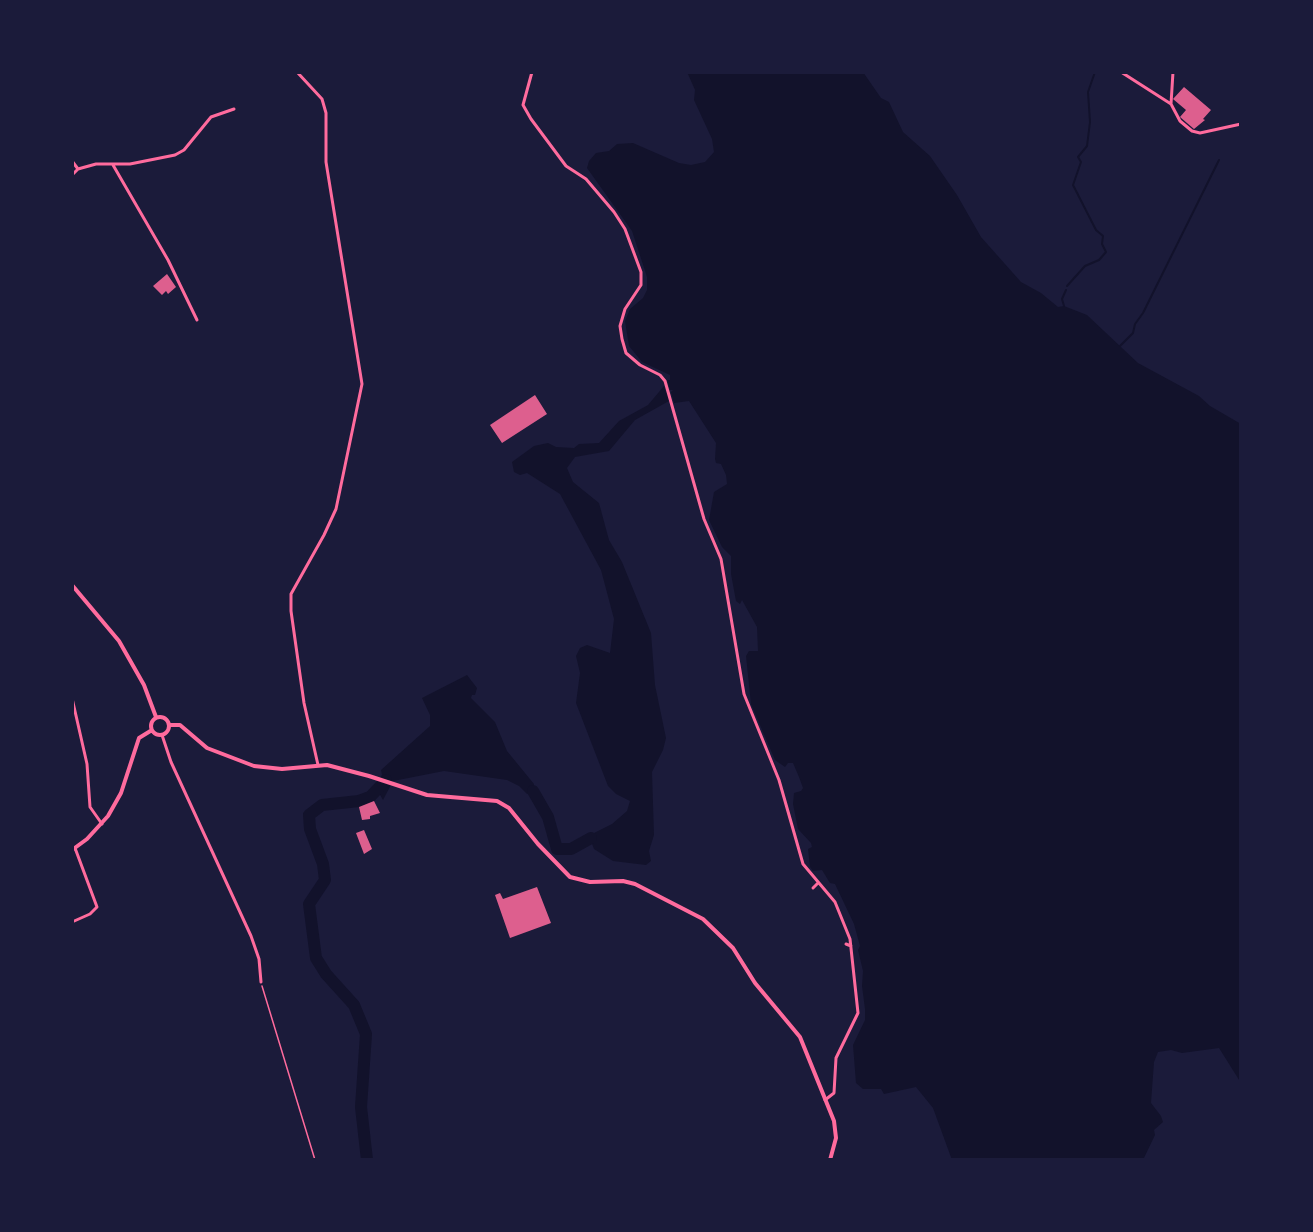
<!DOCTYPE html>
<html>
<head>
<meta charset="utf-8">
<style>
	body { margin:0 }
	#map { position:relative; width:1313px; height:1232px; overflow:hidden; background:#1b1b3a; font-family:Inter,sans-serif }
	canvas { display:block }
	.frame { position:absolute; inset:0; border:74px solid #1b1b3a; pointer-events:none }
</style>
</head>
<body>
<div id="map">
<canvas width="1313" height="1232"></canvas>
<div class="frame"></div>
</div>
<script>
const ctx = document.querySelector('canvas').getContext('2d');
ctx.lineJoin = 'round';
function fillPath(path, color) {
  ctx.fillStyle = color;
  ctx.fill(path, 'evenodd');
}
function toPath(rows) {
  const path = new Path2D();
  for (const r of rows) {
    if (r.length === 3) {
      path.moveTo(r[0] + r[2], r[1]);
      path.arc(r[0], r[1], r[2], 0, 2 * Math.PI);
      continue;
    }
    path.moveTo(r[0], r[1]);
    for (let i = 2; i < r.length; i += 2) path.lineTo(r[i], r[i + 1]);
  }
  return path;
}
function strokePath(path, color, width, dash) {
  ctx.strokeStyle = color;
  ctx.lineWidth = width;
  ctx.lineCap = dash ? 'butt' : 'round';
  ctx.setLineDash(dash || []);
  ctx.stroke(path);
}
fillPath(toPath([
	[687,72,863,72,881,98,889,102,903,132,930,156,957,195,981,237,1021,282,1041,293,1058,307,1064,306,1087,315,1138,363,1199,396,1210,406,1241,424,1241,1083,1219,1048,1182,1053,1171,1050,1158,1052,1154,1062,1151,1103,1161,1116,1163,1122,1154,1130,1155,1135,1143,1160,952,1160,933,1108,916,1087,884,1094,881,1089,863,1089,856,1083,853,1045,865,1020,865,1009,862,986,863,971,858,950,860,946,854,924,835,884,830,883,822,870,813,871,810,867,808,849,812,847,811,843,798,829,793,804,794,793,801,791,803,788,799,777,793,763,788,763,785,767,775,760,751,704,746,656,749,651,758,651,757,627,742,600,740,604,736,601,731,574,731,556,722,547,709,520,714,492,727,484,726,475,721,464,716,463,715,459,716,443,689,401,674,403,671,392,673,390,670,390,667,380,670,380,670,375,642,362,629,346,625,321,630,309,643,298,647,290,647,277,632,231,587,168,589,161,596,153,609,151,617,144,633,143,679,163,691,165,705,162,714,152,712,139,694,100,695,90],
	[664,386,669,401,635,420,609,451,575,457,567,468,573,482,599,503,609,540,622,562,651,633,655,685,666,738,663,750,652,772,654,835,649,851,651,861,646,865,613,861,594,849,591,841,590,835,612,824,627,811,630,801,616,794,608,786,576,703,580,673,576,656,580,648,587,645,610,653,614,619,601,570,560,494,527,473,520,475,514,472,512,462,534,446,548,443,556,447,574,448,579,444,599,443,619,421,648,405],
	[467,675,477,688,475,695,472,695,471,698,495,722,507,751,534,784,533,791,527,794,519,786,507,780,444,771,393,781,383,800,375,786,382,775,381,770,430,726,430,715,422,698]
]), '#12122b');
strokePath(toPath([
	[1067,286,1085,266,1099,260,1106,252,1102,244,1103,236,1096,230,1073,185,1081,162,1078,157,1087,146,1090,122,1088,92,1095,72],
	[1064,306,1062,299,1066,290],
	[1120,346,1133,333,1135,324,1143,313,1219,160]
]), '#12122b', 2);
strokePath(toPath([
	[533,791,548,817,557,849,571,849,591,838],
	[367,1160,361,1107,366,1034,354,1005,326,974,316,958,309,904,325,880,323,864,310,829,309,815,322,805,359,801,370,797,386,780]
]), '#12122b', 12);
fillPath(toPath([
	[1184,87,1211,110,1203,119,1205,120,1194,129,1180,117,1186,110,1173,99],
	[167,274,176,287,168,294,166,291,162,295,153,286],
	[535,395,547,414,502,443,490,425],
	[374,801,380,813,370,816,370,819,362,820,359,807],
	[364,830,372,849,364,854,356,833],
	[537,887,551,923,510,938,495,895,500,893,503,899]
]), '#dd5f8e');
strokePath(toPath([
	[262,986,315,1160]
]), '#ff6b9d', 1.5);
strokePath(toPath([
	[297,72,322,99,326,113,326,162,362,384,336,509,324,535,291,594,291,611,304,703,318,765],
	[532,72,523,105,531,119,566,166,586,179,614,212,625,229,641,272,641,285,625,309,620,326,622,339,626,353,640,365,660,375,665,381,704,519,721,559,744,694,779,780,803,864,835,902,850,939,858,1013,836,1058,834,1093,825,1100],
	[1121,72,1171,104],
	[1171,104,1180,121,1192,131,1200,133,1241,124],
	[1171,104,1173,72],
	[72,161,78,169],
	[113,165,168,260,197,320],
	[72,175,78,169,96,164,130,164,175,155,184,150,211,117,234,109],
	[72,698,87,764,90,807,102,824],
	[162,735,171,762,251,936,259,959,261,982],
	[813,888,818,883],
	[72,922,90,914,97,907,75,848],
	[846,944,851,946]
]), '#ff6b9d', 3);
strokePath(toPath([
	[72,585,119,641,144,685,156,717]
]), '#ff6b9d', 4);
strokePath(toPath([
	[160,726,9],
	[169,725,180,725,207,748,254,766,282,769,327,765,369,776,427,795,497,801,509,808,538,844,570,877,590,882,623,881,635,884,703,919,733,948,755,983,800,1037,834,1121,836,1138,830,1160],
	[72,850,87,839,108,816,121,793,139,738,152,730]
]), '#ff6b9d', 4);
</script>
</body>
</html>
